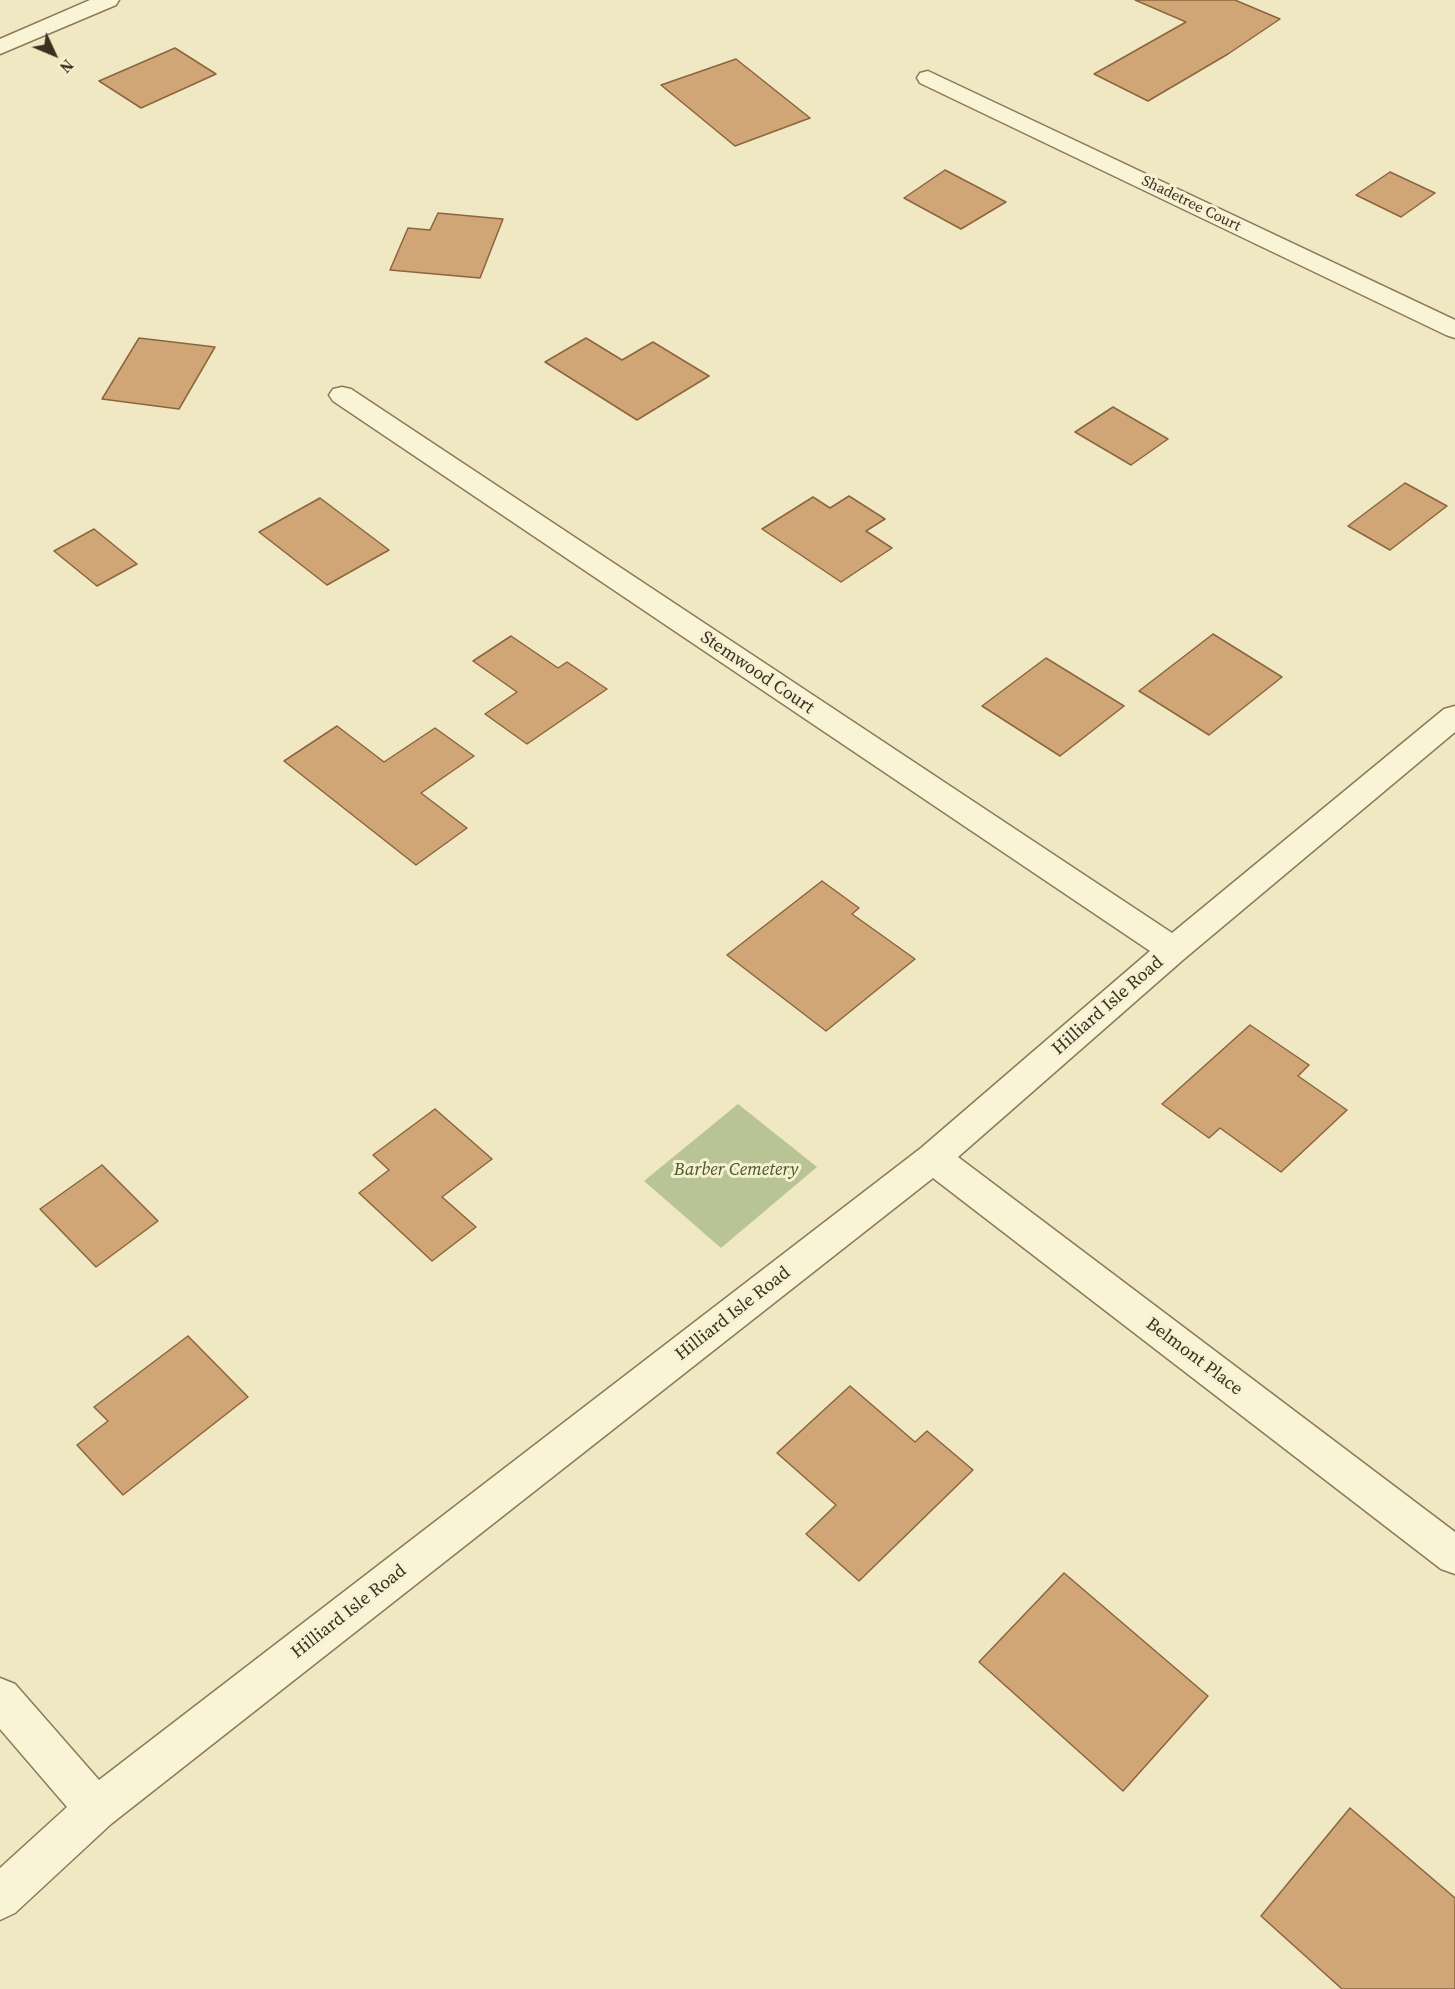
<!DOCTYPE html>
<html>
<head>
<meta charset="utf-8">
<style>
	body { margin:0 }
	#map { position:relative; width:1455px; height:1989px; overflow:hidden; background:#f0e8c3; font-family:"Source Serif 4",serif }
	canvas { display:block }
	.north { position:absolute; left:24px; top:24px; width:60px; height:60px; -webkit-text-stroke:4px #f7f1d3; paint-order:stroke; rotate:134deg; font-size:16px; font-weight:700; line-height:24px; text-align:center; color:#3b2f1e }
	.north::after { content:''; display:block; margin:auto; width:21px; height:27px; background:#3b2f1e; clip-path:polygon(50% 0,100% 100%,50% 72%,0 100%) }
</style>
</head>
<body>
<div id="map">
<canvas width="1455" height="1989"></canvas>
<div class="north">N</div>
</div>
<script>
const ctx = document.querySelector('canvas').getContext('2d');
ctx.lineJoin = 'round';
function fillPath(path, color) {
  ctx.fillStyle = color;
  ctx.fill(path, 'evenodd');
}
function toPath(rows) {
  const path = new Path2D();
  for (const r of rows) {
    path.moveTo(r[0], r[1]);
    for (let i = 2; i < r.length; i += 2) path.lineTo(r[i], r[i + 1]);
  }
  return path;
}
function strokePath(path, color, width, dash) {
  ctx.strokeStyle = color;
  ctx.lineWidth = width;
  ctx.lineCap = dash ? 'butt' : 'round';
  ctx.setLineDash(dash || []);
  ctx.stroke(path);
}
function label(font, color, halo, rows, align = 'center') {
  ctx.font = font + ' "Source Serif 4",serif';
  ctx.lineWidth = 6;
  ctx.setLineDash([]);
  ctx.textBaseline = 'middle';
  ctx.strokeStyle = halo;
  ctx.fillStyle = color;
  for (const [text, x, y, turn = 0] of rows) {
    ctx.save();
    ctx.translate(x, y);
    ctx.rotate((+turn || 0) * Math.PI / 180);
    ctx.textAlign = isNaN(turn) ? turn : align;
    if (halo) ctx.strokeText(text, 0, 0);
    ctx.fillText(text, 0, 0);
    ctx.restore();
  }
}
fillPath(toPath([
	[738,1104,817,1167,721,1248,644,1181]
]), '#b9c496');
const building = toPath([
	[1135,0,1235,0,1280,19,1228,54,1148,101,1094,74,1186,22,1135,0],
	[175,48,216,74,141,108,99,81,175,48],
	[736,59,810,118,735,146,661,85,736,59],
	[945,170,1006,202,961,229,904,198,945,170],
	[1390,172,1435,193,1401,217,1356,195,1390,172],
	[438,213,503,219,480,278,390,270,408,228,430,230,438,213],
	[139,338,215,347,179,409,102,399,139,338],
	[586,338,622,360,653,342,709,376,637,420,545,362,586,338],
	[1113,407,1168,439,1131,465,1075,432,1113,407],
	[1405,483,1447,506,1390,550,1348,526,1405,483],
	[849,496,885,519,866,531,892,548,841,582,762,529,813,497,830,508,849,496],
	[320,498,389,550,327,585,259,532,320,498],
	[94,529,137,564,97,586,54,551,94,529],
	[1213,634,1282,677,1209,735,1139,691,1213,634],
	[511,636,558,668,567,662,607,689,527,744,485,714,517,692,473,661,511,636],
	[1046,658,1124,706,1060,756,982,706,1046,658],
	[337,726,384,762,435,728,474,756,421,793,467,828,416,865,284,761,337,726],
	[822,881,859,908,852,914,915,959,826,1031,727,955,822,881],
	[1250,1025,1309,1065,1298,1076,1347,1110,1281,1172,1220,1128,1209,1138,1162,1104,1250,1025],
	[435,1109,492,1159,442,1197,476,1227,432,1261,359,1193,389,1170,373,1155,435,1109],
	[102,1165,158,1221,96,1267,40,1209,102,1165],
	[188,1336,248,1397,123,1495,77,1445,108,1421,94,1407,188,1336],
	[850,1386,915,1442,927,1431,973,1470,859,1581,806,1534,836,1505,777,1453,850,1386],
	[1064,1573,1208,1696,1123,1791,979,1662,1064,1573],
	[1350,1808,1455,1898,1455,1989,1342,1989,1261,1916,1350,1808]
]);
fillPath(building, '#d0a677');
strokePath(building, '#8c653e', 1.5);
const minor = toPath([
	[90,0,119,0,116,5,0,54,0,39,90,0],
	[928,71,1455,320,1455,338,1446,335,920,83,917,78,920,73,928,71],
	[342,387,351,389,1172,933,1444,709,1455,706,1455,732,1184,959,958,1157,1455,1532,1455,1574,1441,1569,933,1178,111,1824,15,1913,0,1920,0,1868,67,1807,0,1729,0,1678,15,1684,99,1780,921,1148,1150,951,333,401,329,395,333,389,342,387]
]);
strokePath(minor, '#8c7959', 3);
fillPath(minor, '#faf4d7');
label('15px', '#3b2f1e', '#f7f1d3', [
	["Shadetree Court",1191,204,26]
]);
label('18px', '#3b2f1e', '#f7f1d3', [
	["Stemwood Court",757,673,34],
	["Hilliard Isle Road",1108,1006,-41],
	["Hilliard Isle Road",733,1314,-38],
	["Belmont Place",1194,1357,37],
	["Hilliard Isle Road",349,1612,-38]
]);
label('italic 18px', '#455823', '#f7f1d3', [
	["Barber Cemetery",736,1170]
]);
</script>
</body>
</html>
